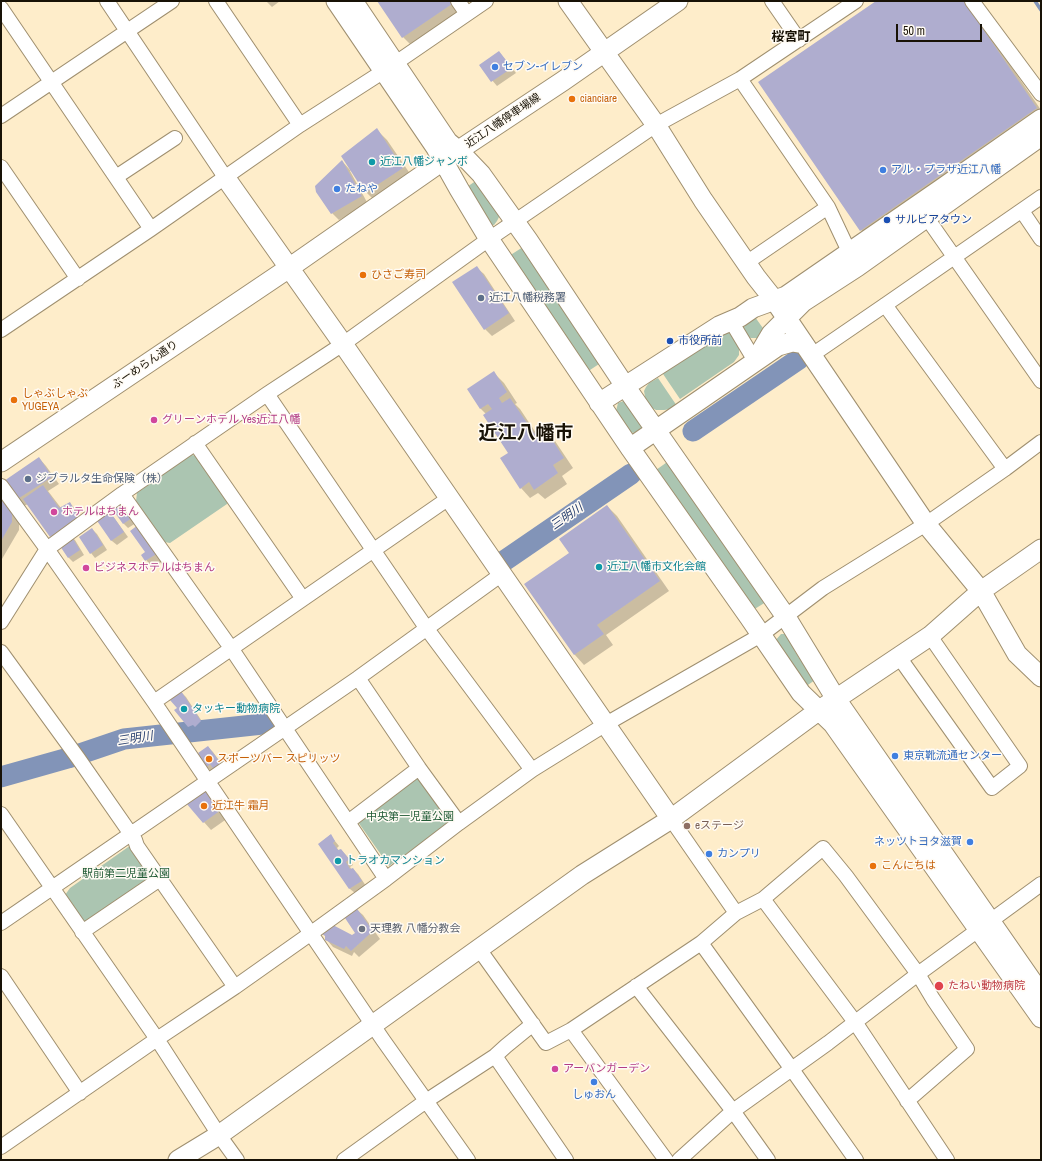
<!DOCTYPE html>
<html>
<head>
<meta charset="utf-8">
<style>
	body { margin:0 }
	#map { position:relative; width:1042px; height:1161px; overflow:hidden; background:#feedca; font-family:"Archivo Narrow",sans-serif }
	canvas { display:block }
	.frame { position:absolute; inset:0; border:2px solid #181206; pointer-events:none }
	.scale { position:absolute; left:896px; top:24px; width:86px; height:18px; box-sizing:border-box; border:2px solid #181206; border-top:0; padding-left:5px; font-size:12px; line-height:14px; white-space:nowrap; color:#181206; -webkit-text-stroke:3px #fffbf4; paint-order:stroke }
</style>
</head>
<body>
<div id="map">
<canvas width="1042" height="1161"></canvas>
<div class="frame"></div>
<div class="scale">50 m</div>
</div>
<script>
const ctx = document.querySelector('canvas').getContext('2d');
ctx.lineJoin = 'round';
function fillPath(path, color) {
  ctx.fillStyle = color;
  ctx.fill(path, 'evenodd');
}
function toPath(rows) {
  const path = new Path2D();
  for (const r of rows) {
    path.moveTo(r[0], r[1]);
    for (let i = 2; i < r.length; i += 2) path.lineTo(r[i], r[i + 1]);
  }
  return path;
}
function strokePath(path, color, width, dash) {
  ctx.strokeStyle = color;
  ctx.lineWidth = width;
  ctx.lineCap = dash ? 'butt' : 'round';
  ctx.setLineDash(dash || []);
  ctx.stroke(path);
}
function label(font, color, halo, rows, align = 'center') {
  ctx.font = font + ' "Archivo Narrow","Noto Sans JP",sans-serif';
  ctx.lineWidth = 3;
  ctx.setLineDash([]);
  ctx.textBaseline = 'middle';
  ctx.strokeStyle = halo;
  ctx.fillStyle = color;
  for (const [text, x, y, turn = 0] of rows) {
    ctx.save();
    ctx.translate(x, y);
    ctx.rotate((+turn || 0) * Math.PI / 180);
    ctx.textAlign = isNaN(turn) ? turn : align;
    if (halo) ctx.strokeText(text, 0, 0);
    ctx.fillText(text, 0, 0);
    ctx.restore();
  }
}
fillPath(toPath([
	[477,180,499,213,499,217,497,221,494,225,488,225,467,187],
	[523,247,602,362,587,372,509,256],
	[755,317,765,331,757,338,751,338,747,337,744,330,744,327,746,324],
	[725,332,732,334,739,346,739,355,734,362,680,399,661,371],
	[658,378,677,406,671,409,664,410,656,410,650,407,646,402,644,391,646,387,649,383],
	[626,400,643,424,641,428,638,431,633,433,628,430,616,411,618,403],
	[191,455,200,456,228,499,227,504,170,543,164,542,136,501,137,493],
	[670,460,766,602,753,610,656,470],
	[781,634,785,634,789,636,793,644,793,648,799,658,815,680,805,687,775,641],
	[417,776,451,822,389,866,358,822],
	[131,845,134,847,152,881,90,923,83,921,65,895,70,888]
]), '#abc5b1');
fillPath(toPath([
	[266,1,280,1,272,7],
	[378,1,452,1,461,14,413,47,403,37],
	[878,1,966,1,1041,110,870,240,861,230],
	[499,52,516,73,497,86,480,66],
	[377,130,387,140,413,178,376,202,366,192,351,170,350,171,368,204,339,220,332,213,342,161,350,170],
	[476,267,484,274,515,321,492,336,485,329],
	[494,373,504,383,517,403,515,404,520,409,538,436,545,431,555,441,573,468,562,476,567,484,545,499,538,493,530,498,521,488,510,453,486,414,481,409,469,390],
	[39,458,46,466,59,484,48,491,61,508,70,503,77,511,85,525,70,535,75,540,84,555,73,562,69,558,59,543,58,543,50,536,28,504,24,506,17,499],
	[1,496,19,518,19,530,2,559],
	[122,505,136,523,128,528,124,524,114,510],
	[607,506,617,516,669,591,606,635,613,645,584,665,575,655,526,584,570,553],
	[110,512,128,537,117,545,112,541,95,516],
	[92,529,97,534,107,550,95,558,91,553],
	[131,531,164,560,153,568,142,555,146,552],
	[181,692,186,697,205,726,201,730,199,729,194,731,189,726,179,708],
	[208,747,213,752,226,770,212,772,207,767,199,753],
	[204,792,228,818,211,830,187,803],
	[330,835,339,846,337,848,339,851,341,850,346,855,353,865,350,867,352,870,353,869,358,874,366,886,355,893,350,889,319,844],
	[355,908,363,915,380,939,359,957,354,952,352,956,333,947,326,939,352,936,357,933]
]), '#0003');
strokePath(toPath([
	[1035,1,1041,10]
]), '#8294b8', 3.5);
strokePath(toPath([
	[693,431,799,359],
	[504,561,631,474],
	[1,777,68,758,124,739,272,723]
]), '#8294b8', 21);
fillPath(toPath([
	[377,1,450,1,452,4,402,38],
	[876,1,964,1,1037,108,860,231,758,82],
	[499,51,512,68,491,82,479,65],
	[377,128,403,168,365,193,341,156],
	[342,160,362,196,331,214,316,192,315,186],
	[477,266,509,313,484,330,452,282],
	[494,371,507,392,499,398,502,403,510,398,536,436,546,430,564,458,553,465,558,473,534,490,529,482,520,489,500,458,508,453,483,415,492,409,488,404,480,409,467,389],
	[39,457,52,477,16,500,4,481],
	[43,485,59,508,70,502,78,517,50,537,23,499],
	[1,495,12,510,12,522,1,541],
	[122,504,132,518,123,524,113,510],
	[607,505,660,581,597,625,604,634,574,655,524,584,569,553,559,539],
	[106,506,124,532,111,541,93,515],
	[138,525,158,553,145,561,141,555,145,552,130,531],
	[92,528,103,545,90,554,79,537],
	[70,534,80,550,68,558,58,543],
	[181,691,201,721,195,727,193,725,188,727,174,710,177,708,169,699],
	[208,746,222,765,215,771,210,764,206,768,198,753],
	[204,791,210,792,221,810,203,823,186,803],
	[331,834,335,841,333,843,338,850,341,849,349,859,346,862,350,869,353,868,362,881,349,889,318,844],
	[355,906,373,931,351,951,346,946,344,949,325,940,325,936,322,934,325,927,331,924,352,935,355,933,343,915]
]), '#afadcf');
const street = toPath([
	[107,1,225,177],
	[216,1,300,125],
	[458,1,467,14],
	[772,1,799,40],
	[972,1,1041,94],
	[1,8,151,229],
	[740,79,828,207,853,260],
	[1,116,172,1],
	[1,167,78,279],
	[116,177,175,138],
	[1022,211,1041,239],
	[927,218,1041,381],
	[746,263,828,207],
	[885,305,1005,469],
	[731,321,755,361],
	[1,330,151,229,300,125,384,71,486,1],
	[812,355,885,305,1041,197],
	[267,394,427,629,532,770],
	[195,443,303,599],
	[1,486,47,549,154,702,383,1040,468,1160],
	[122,494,231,648,386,879],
	[1,622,47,549,122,494,267,394,343,344,489,239,656,125,740,79,856,1],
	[1,652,78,758,135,840,137,846,235,987],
	[899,657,992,788,1020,766,930,636],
	[358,678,419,768,459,823],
	[154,702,449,498],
	[1,814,157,1039,219,1135,237,1160],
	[671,819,736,913],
	[348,822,419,768],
	[763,899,855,1022,947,1160],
	[1,923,358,678,502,574],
	[82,932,160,879],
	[701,943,791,1068,856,1160],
	[479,949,546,1043,571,1030,701,943,736,913,763,899,823,848,846,876,918,974,933,999,967,1049,907,1101],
	[1,976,80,1093],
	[636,986,733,1111,768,1160],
	[571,1030,666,1160],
	[495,1056,566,1160],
	[1,1147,157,1039,235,987,310,934,386,879,459,823,532,770,606,724,761,635,823,588,926,524,1005,469,1041,442],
	[344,1160,426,1101,495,1056,506,1046,533,1024],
	[679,1160,733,1111,828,1043,918,974,1041,884]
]);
const secondary = toPath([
	[336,1,436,148,459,189,489,239,630,448,749,617,801,693,833,724,1041,1018],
	[353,1,448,142,459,151,481,174,528,240,625,386,786,617,836,699,1041,994],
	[568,1,656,125,703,200,756,277,775,301,926,524,981,591,1017,654,1041,677],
	[225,177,343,344,671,819],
	[755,361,771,334,803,302,857,267,1041,136],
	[599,403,719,326,740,317,753,308,786,296,941,189,1041,119],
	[630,448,778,346,792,342,804,344],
	[1,462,289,268,444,160,563,81,678,1],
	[178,1160,219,1135,582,875,671,819,818,711,930,636,981,591,1041,549]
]);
strokePath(street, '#9f8f6f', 16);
strokePath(secondary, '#9f8f6f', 21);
strokePath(street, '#fff', 14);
strokePath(secondary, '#fff', 19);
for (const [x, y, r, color] of [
	[495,67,4,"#3f7fe0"],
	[572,99,4,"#e8710a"],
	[372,162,4,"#0f9aa8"],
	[883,170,4,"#3f7fe0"],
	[337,189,4,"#3f7fe0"],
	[887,220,4,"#1a4fb4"],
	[363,275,4,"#e8710a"],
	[481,298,4,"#5c6f8a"],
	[670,341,4,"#1a4fb4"],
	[14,400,4,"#e8710a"],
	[154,420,4,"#d1479c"],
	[28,479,4,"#5c6f8a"],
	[54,512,4,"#d1479c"],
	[599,567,4,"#0f9aa8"],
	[86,568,4,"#d1479c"],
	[184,709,4,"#0f9aa8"],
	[895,756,4,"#3f7fe0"],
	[209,759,4,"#e8710a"],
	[204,806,4,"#e8710a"],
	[687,826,4,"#8d6e63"],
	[970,842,4,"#3f7fe0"],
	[709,854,4,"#3f7fe0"],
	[338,861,4,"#0f9aa8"],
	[873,866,4,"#e8710a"],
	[362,929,4,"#6b7280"],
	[939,986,5,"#e0444e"],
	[555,1069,4,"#d1479c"],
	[594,1082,4,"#3f7fe0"]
]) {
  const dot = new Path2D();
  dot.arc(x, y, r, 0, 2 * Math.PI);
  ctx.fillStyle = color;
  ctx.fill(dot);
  strokePath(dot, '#fffbf4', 1.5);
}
label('11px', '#366cbe', '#fffbf4', [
	["セブン-イレブン",503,67],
	["アル・プラザ近江八幡",891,170],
	["たねや",345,189],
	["東京靴流通センター",903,756],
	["ネッツトヨタ滋賀",962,842,"right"],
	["カンプリ",717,854],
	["しゅおん",594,1095,"center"]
], 'left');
label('11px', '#c56008', '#fffbf4', [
	["cianciare",580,99],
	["ひさご寿司",371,275],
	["しゃぶしゃぶ",22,394],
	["YUGEYA",22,407],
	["スポーツバー スピリッツ",217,759],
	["近江牛 霜月",212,806],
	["こんにちは",881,866]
], 'left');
label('11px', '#181206', '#fffbf4', [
	["近江八幡停車場線",503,121,-34],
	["ぶーめらん通り",145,365,-34]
]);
label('11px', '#0d838f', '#fffbf4', [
	["近江八幡ジャンボ",380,162],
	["近江八幡市文化会館",607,567],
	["タッキー動物病院",192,709],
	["トラオカマンション",346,861]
], 'left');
label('11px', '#164399', '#fffbf4', [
	["サルビアタウン",895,220],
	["市役所前",678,341]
], 'left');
label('11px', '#4e5e75', '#fffbf4', [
	["近江八幡税務署",489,298],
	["ジブラルタ生命保険（株）",36,479]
], 'left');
label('11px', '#b23c85', '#fffbf4', [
	["グリーンホテル Yes近江八幡",162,420],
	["ホテルはちまん",62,512],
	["ビジネスホテルはちまん",94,568],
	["アーバンガーデン",563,1069]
], 'left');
label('11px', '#225c36', '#fffbf4', [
	["中央第一児童公園",410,817],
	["駅前第二児童公園",126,874]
]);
label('11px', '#785e54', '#fffbf4', [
	["eステージ",695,826]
], 'left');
label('11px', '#5b616d', '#fffbf4', [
	["天理教 八幡分教会",370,929]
], 'left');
label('11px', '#be3a42', '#fffbf4', [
	["たねい動物病院",948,986]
], 'left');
label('italic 12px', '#294070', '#fffbf4', [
	["三明川",567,517,-35],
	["三明川",135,739,-9]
]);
label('bold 13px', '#181206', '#fffbf4', [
	["桜宮町",791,38]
]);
label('bold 19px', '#181206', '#fffbf4', [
	["近江八幡市",526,434]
]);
</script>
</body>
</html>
